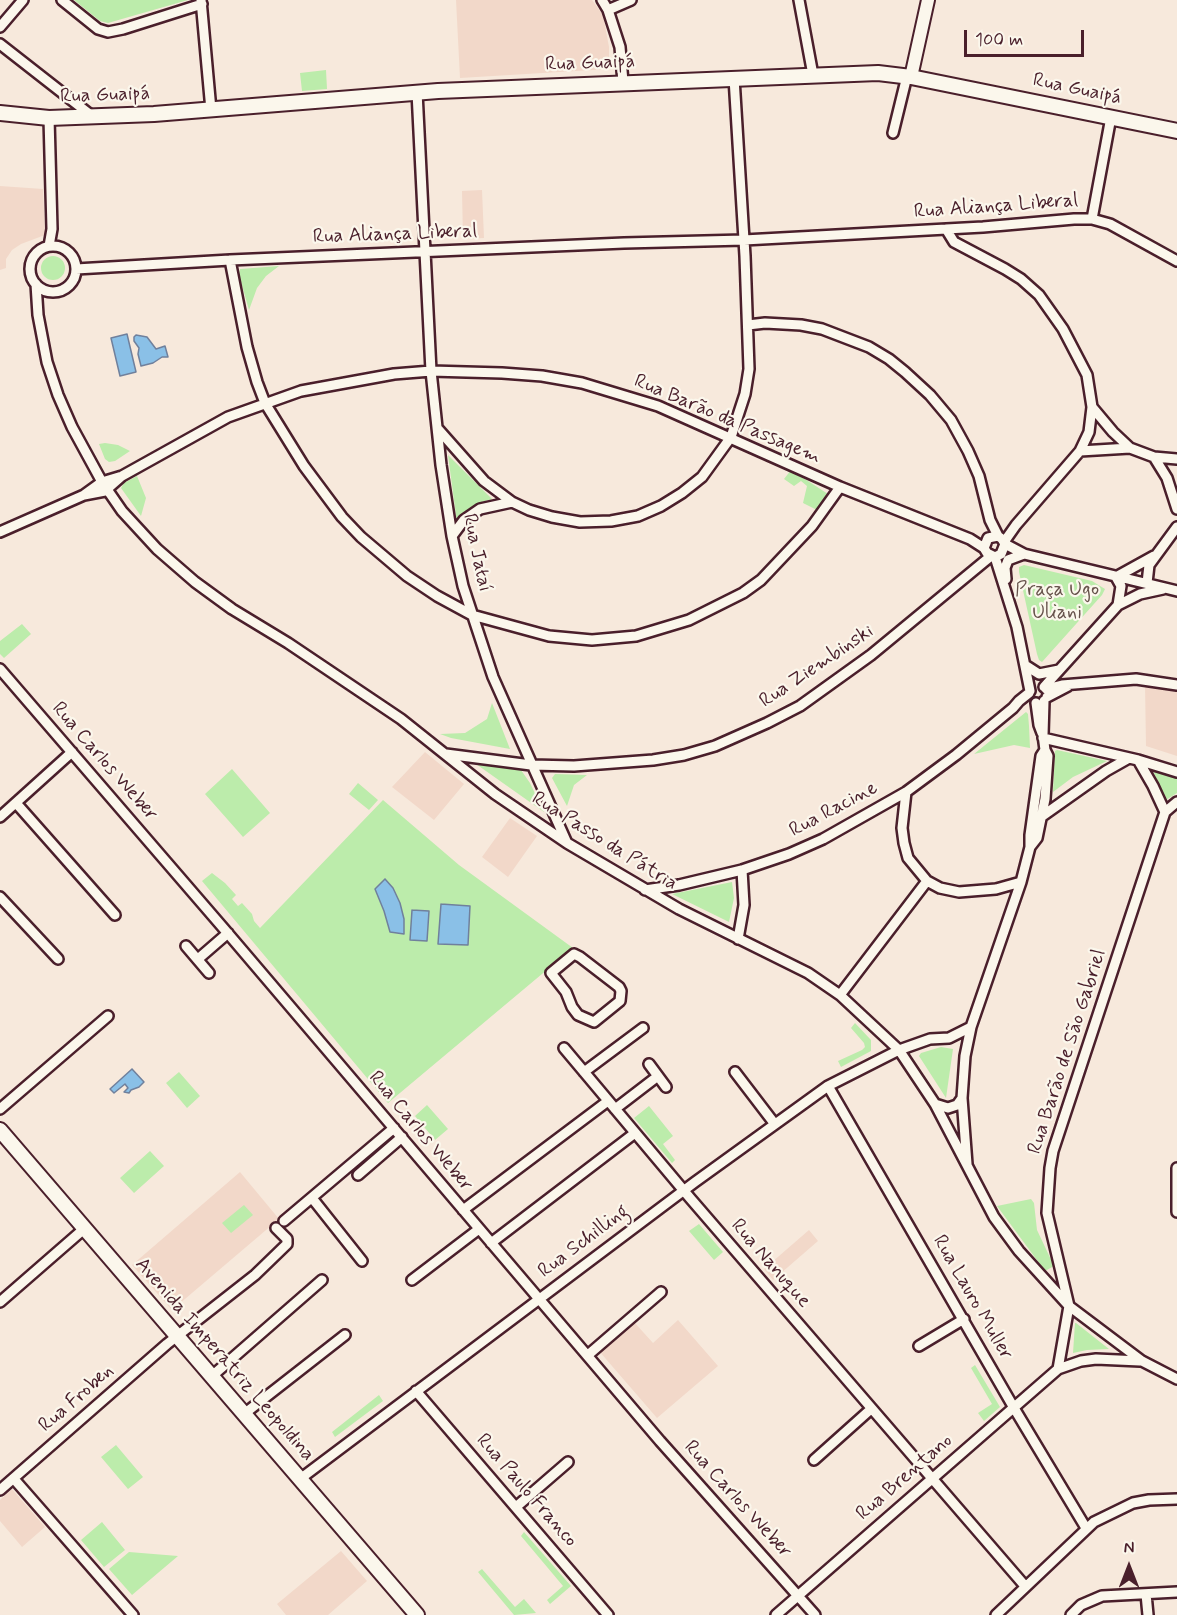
<!DOCTYPE html>
<html>
<head>
<meta charset="utf-8">
<style>
	body { margin:0 }
	#map { position:relative; width:1177px; height:1615px; overflow:hidden; background:#f7e9dc; font-family:Mynerve,sans-serif }
	canvas { display:block }
	.north { position:absolute; left:1099px; top:1537px; width:60px; height:60px; -webkit-text-stroke:4px #fbf7ec; paint-order:stroke; rotate:0deg; font-size:16px; font-weight:700; line-height:24px; text-align:center; color:#4a1f2b }
	.north::after { content:''; display:block; margin:auto; width:21px; height:27px; background:#4a1f2b; clip-path:polygon(50% 0,100% 100%,50% 72%,0 100%) }
	.scale { position:absolute; left:964px; top:30px; width:120px; height:27px; box-sizing:border-box; border:3px solid #4a1f2b; border-top:0; padding-left:8px; font-size:18px; line-height:21px; white-space:nowrap; color:#4a1f2b; -webkit-text-stroke:4px #fbf7ec; paint-order:stroke }
</style>
</head>
<body>
<div id="map">
<canvas width="1177" height="1615"></canvas>
<div class="north">N</div>
<div class="scale">100 m</div>
</div>
<script>
const ctx = document.querySelector('canvas').getContext('2d');
ctx.lineJoin = 'round';
function fillPath(path, color) {
  ctx.fillStyle = color;
  ctx.fill(path, 'evenodd');
}
function toPath(rows) {
  const path = new Path2D();
  for (const r of rows) {
    if (r.length === 3) {
      path.moveTo(r[0] + r[2], r[1]);
      path.arc(r[0], r[1], r[2], 0, 2 * Math.PI);
      continue;
    }
    path.moveTo(r[0], r[1]);
    for (let i = 2; i < r.length; i += 2) path.lineTo(r[i], r[i + 1]);
  }
  return path;
}
function strokePath(path, color, width, dash) {
  ctx.strokeStyle = color;
  ctx.lineWidth = width;
  ctx.lineCap = dash ? 'butt' : 'round';
  ctx.setLineDash(dash || []);
  ctx.stroke(path);
}
function label(font, color, halo, rows, align = 'center') {
  ctx.font = font + ' Mynerve,sans-serif';
  ctx.lineWidth = 4.5;
  ctx.setLineDash([]);
  ctx.textBaseline = 'middle';
  ctx.strokeStyle = halo;
  ctx.fillStyle = color;
  for (const [text, x, y, turn = 0] of rows) {
    ctx.save();
    ctx.translate(x, y);
    ctx.rotate((+turn || 0) * Math.PI / 180);
    ctx.textAlign = isNaN(turn) ? turn : align;
    if (halo) ctx.strokeText(text, 0, 0);
    ctx.fillText(text, 0, 0);
    ctx.restore();
  }
}
fillPath(toPath([
	[456,0,592,0,603,15,609,47,609,69,460,78],
	[0,186,43,189,45,235,21,244,12,250,6,259,6,268,0,270],
	[482,190,484,238,463,239,462,191],
	[1145,684,1177,687,1177,756,1146,746],
	[425,752,464,784,434,820,392,787],
	[510,818,537,836,508,877,482,857],
	[240,1172,279,1219,172,1310,132,1265],
	[809,1230,818,1241,773,1280,764,1269],
	[678,1320,718,1366,657,1418,599,1351,634,1322,653,1343],
	[12,1489,45,1527,22,1547,0,1521,0,1500],
	[341,1551,367,1581,328,1615,286,1615,277,1604]
]), '#f2d8c9');
fillPath(toPath([
	[74,0,188,0,108,23,100,21],
	[326,70,327,89,302,91,300,73],
	[53,268,12],
	[279,266,266,276,257,288,249,310,239,275,240,269],
	[105,443,118,445,130,451,115,461,109,462,105,459,99,444],
	[448,455,492,499,478,503,457,523],
	[791,470,828,494,817,510,803,503,807,486,801,481,794,486,784,479],
	[137,476,146,498,141,516,121,488,124,483],
	[1024,565,1092,581,1105,589,1102,595,1042,662,1039,660,1037,654,1019,572,1019,567],
	[22,624,31,634,4,658,0,654,0,641],
	[492,703,510,749,451,738,440,734,465,733,487,719],
	[1026,712,1028,714,1029,726,1030,748,1014,745,974,754],
	[1055,751,1057,750,1107,761,1073,777,1053,792],
	[476,764,493,764,521,770,530,783,544,812],
	[232,769,270,813,243,837,205,794],
	[1153,771,1177,778,1177,793,1166,800],
	[555,774,587,775,574,785,567,806,552,778],
	[358,783,378,800,369,810,349,794],
	[383,800,459,865,573,948,388,1103,202,881,212,873,225,883,236,895,232,899,238,906,242,903,252,914,254,921,260,928],
	[732,882,734,898,729,922,672,894],
	[855,1023,871,1040,871,1051,841,1067,838,1061,862,1050,865,1047,864,1043,851,1028],
	[941,1047,953,1049,946,1098,919,1056,921,1053],
	[179,1072,200,1096,187,1108,166,1083],
	[427,1105,448,1129,435,1140,415,1116],
	[649,1106,673,1136,663,1144,675,1160,672,1163,634,1118],
	[150,1151,164,1166,134,1193,120,1178],
	[1031,1199,1034,1203,1037,1230,1054,1266,1045,1271,997,1206],
	[244,1205,253,1215,231,1233,222,1223],
	[699,1224,723,1252,714,1260,689,1231],
	[1075,1323,1076,1323,1109,1349,1087,1350,1073,1353],
	[975,1365,1000,1407,984,1421,978,1413,992,1404,971,1368],
	[379,1395,383,1401,335,1437,332,1432],
	[116,1445,143,1477,128,1489,101,1457],
	[102,1522,125,1550,104,1567,81,1540],
	[524,1532,571,1586,550,1604,547,1600,563,1586,521,1536],
	[129,1552,178,1556,132,1595,109,1569],
	[482,1569,515,1607,524,1599,536,1613,514,1615,478,1572]
]), '#bcecab');
const water = toPath([
	[127,334,136,372,120,376,111,338,127,334],
	[136,335,147,337,156,349,165,346,168,357,162,357,153,363,141,366,138,354,139,348,134,341,134,337,136,335],
	[385,879,393,888,400,903,404,919,404,934,390,932,384,911,375,889,385,879],
	[441,904,470,906,468,945,438,944,441,904],
	[412,910,429,911,427,941,410,940,412,910],
	[132,1069,144,1082,139,1087,131,1090,129,1093,124,1092,128,1088,125,1084,114,1093,110,1089,132,1069]
]);
fillPath(water, '#8ac0e7');
strokePath(water, '#70809c', 1.5);
const minor = toPath([
	[62,0,98,29,108,32,123,29,202,4],
	[201,0,211,110],
	[602,0,608,10,620,47,623,82],
	[799,0,813,75],
	[608,10,631,0],
	[0,27,23,0],
	[0,44,92,116],
	[417,92,431,371,441,465,452,536,463,586,493,677,567,843],
	[49,118,52,229,49,246],
	[893,133,907,76],
	[1092,219,1111,117],
	[946,229,954,242,1005,269,1021,279,1039,295,1063,329,1087,375,1092,407,1089,432,1080,451,1016,525,1004,542],
	[53,269,23],
	[230,260,247,347,257,382,265,403,304,466,342,517,361,537,407,576,437,596,472,615,549,636,592,640,636,636,689,620,743,593,761,580,812,526,840,487],
	[76,269,230,260,624,243,744,240,983,227,1074,219,1092,219,1110,224,1177,261],
	[36,284,38,315,47,362,58,395,72,427,102,482,122,511,157,549,195,582,232,609,288,643,401,719,495,794,567,843,679,909,808,973,840,995,899,1050,935,1104,994,1217,1019,1251,1069,1306,1142,1361,1177,1379],
	[748,325,765,323,801,325,822,329,869,347,889,359,905,372,930,395,951,420,968,451,979,476,990,520,998,536],
	[1092,407,1113,432,1130,448,1154,457,1177,459],
	[438,429,484,481,512,502,529,510,552,517,580,522,611,521,638,516,661,506,682,493,702,477,731,437,745,394,749,369,745,256,734,78],
	[1080,451,1130,448],
	[1154,457,1167,478,1177,509],
	[84,495,102,482,122,476,228,417,301,391,394,374,431,371,502,373,542,376,582,383,658,406,840,487,970,539,984,548],
	[0,532,84,495,105,491,122,476],
	[452,536,464,520,480,509,512,502],
	[1005,544,1001,554,995,557,987,553,984,548,988,538,998,536,1002,539,1005,544,1024,554,1177,591],
	[995,557,1017,627,1030,691],
	[1116,577,1154,556],
	[1116,577,1121,586,1118,605],
	[1006,579,1005,568,1008,560,1024,554],
	[1147,583,1149,565,1177,527],
	[1025,665,1039,674,1059,670],
	[0,669,225,930,660,1441,815,1615],
	[1044,687,1118,605,1140,594,1163,589],
	[1046,689,1062,685,1136,679,1177,685],
	[1047,697,1068,686],
	[1036,703,1039,725,1042,733],
	[1043,738,1138,760,1177,772],
	[446,754,531,765,574,766,653,760,684,755,715,746,767,723,800,706,871,655,991,556],
	[906,792,902,828,904,843,908,858,927,881,940,888,959,892,996,889,1021,882],
	[16,803,115,915],
	[1165,812,1177,802],
	[0,817,72,752],
	[1041,817,1106,771,1129,758],
	[1030,847,1037,838,1045,799,1048,756,1045,750,1043,735,1044,701],
	[645,890,679,885,742,870,789,854,823,839,906,792,956,755,1013,708,1019,701,1029,693],
	[0,897,58,959],
	[738,939,744,905,742,870],
	[186,946,209,973],
	[574,954,580,957,619,987,621,991,620,1001,594,1022,578,1015,572,1007,566,992,551,973,574,954],
	[198,959,228,933],
	[840,995,927,881],
	[564,1048,690,1198,1025,1586],
	[649,1064,666,1087],
	[584,1072,643,1028],
	[735,1072,774,1123],
	[828,1086,1014,1408,1086,1528],
	[935,1104,948,1108,957,1105,962,1098],
	[0,1109,108,1016],
	[615,1109,658,1076],
	[967,1164,962,1098,965,1056,971,1027,1021,882,1030,847,1030,835,1041,756,1045,750],
	[1177,1168,1177,1212],
	[358,1175,402,1137],
	[312,1198,362,1261],
	[463,1210,608,1101],
	[284,1221,394,1128],
	[491,1243,635,1133],
	[412,1280,479,1229],
	[0,1302,85,1228],
	[919,1346,964,1319],
	[588,1355,661,1292],
	[1058,1369,1069,1306,1047,1213,1050,1168,1053,1151,1165,812,1153,786,1138,760],
	[212,1376,322,1280],
	[416,1391,608,1615],
	[244,1414,345,1335],
	[814,1460,871,1409],
	[14,1479,133,1615],
	[300,1479,695,1182,828,1086,899,1050,930,1039,949,1038,971,1027],
	[0,1490,167,1344,255,1275,287,1244,287,1239,276,1228],
	[516,1507,568,1462],
	[1146,1594,1148,1615],
	[776,1615,1058,1369,1081,1361,1096,1359,1140,1361],
	[996,1615,1094,1522,1133,1503,1149,1500,1177,1499],
	[1071,1615,1081,1605,1102,1596,1177,1592]
]);
const tertiary = toPath([
	[911,77,928,0]
]);
const secondary = toPath([
	[0,113,49,118,154,114,438,91,878,73,911,77,1177,131],
	[0,1130,417,1615]
]);
strokePath(minor, '#4a1f2b', 14);
strokePath(tertiary, '#4a1f2b', 16);
strokePath(secondary, '#4a1f2b', 18);
strokePath(minor, '#fbf7ec', 9);
strokePath(tertiary, '#fbf7ec', 12);
strokePath(secondary, '#fbf7ec', 14);
label('20px', '#4a1f2b', '#fbf7ec', [
	["Rua Guaipá",590,64,-2],
	["Rua Guaipá",1077,90,12],
	["Rua Guaipá",105,96,-2],
	["Rua Aliança Liberal",996,207,-4],
	["Rua Aliança Liberal",395,235,-2],
	["Rua Barão da Passagem",727,420,23],
	["Rua Jataí",476,553,78],
	["Rua Ziembinski",817,667,-34],
	["Rua Carlos Weber",104,762,49],
	["Rua Racine",834,810,-28],
	["Rua Passo da Pátria",604,842,32],
	["Rua Barão de São Gabriel",1068,1052,-72],
	["Rua Carlos Weber",420,1132,50],
	["Rua Schilling",584,1242,-37],
	["Rua Nanuque",770,1264,49],
	["Rua Lauro Muller",972,1298,60],
	["Avenida Imperatriz Leopoldina",224,1360,49],
	["Rua Froben",77,1399,-41],
	["Rua Brentano",905,1478,-41],
	["Rua Paulo Franco",526,1491,49],
	["Rua Carlos Weber",737,1500,48]
]);
label('20px', '#66524b', '#fbf7ec', [
	["Praça Ugo",1057,591],
	["Uliani",1057,614]
]);
</script>
</body>
</html>
